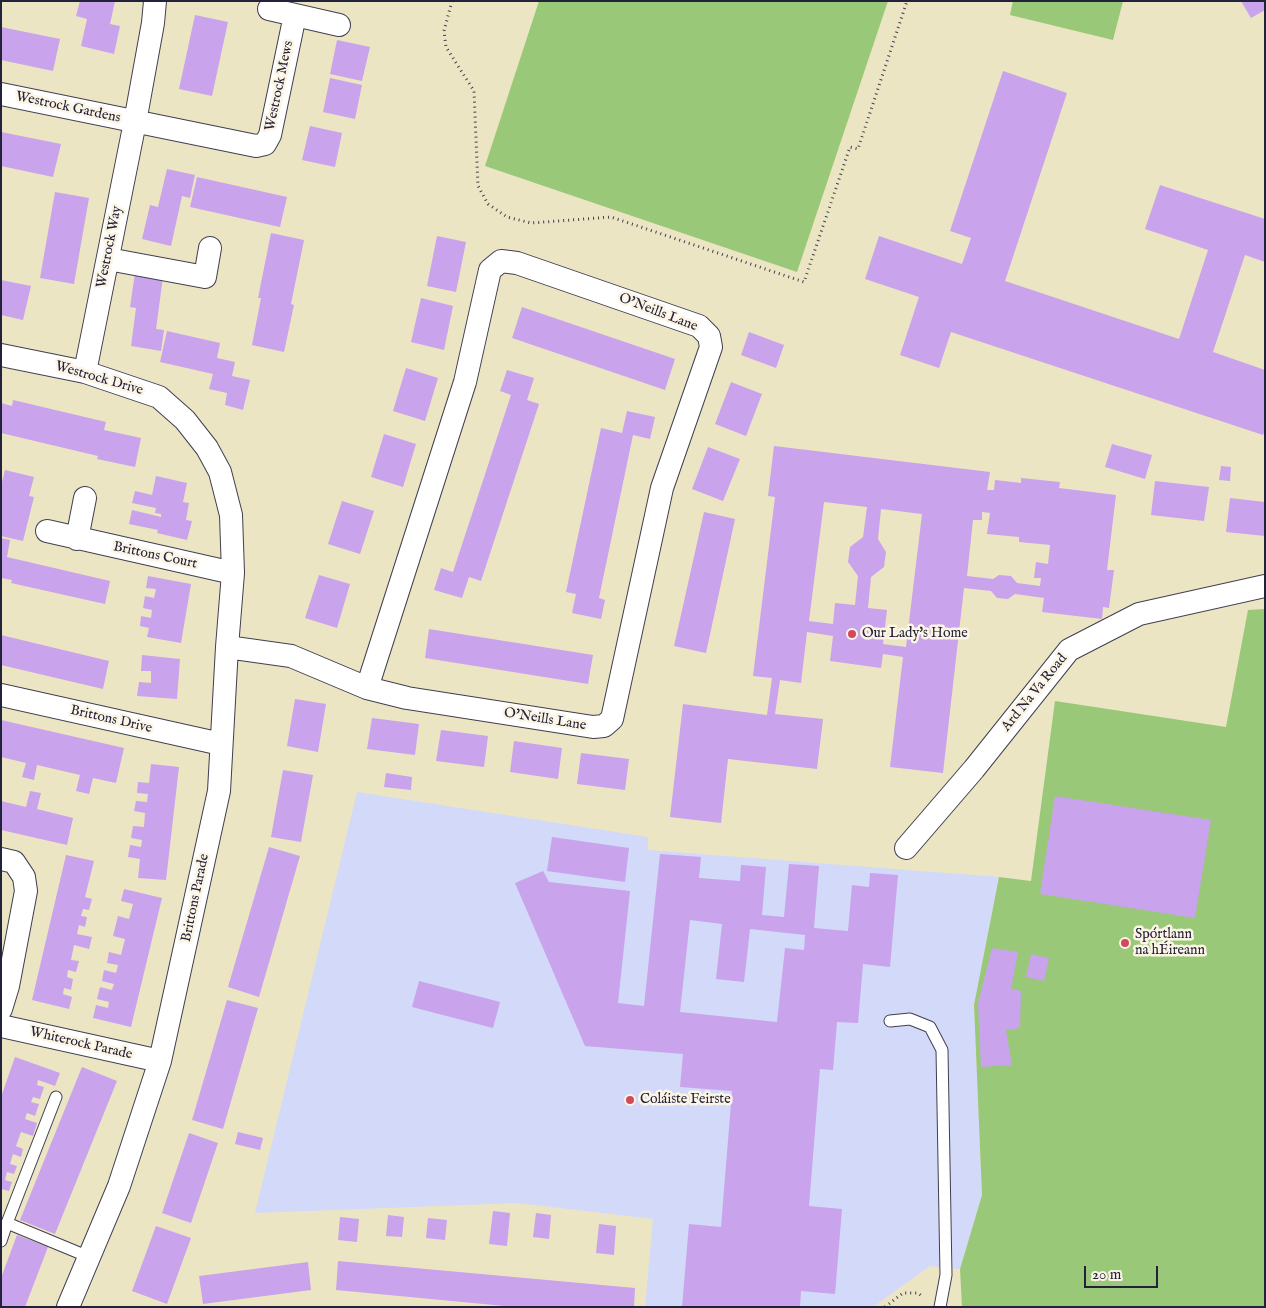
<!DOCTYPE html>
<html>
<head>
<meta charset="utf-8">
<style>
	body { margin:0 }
	#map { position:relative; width:1266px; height:1308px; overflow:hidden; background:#ece5c4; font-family:"IM FELL English",serif }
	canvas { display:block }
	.frame { position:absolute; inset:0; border:2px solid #22223b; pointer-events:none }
	.scale { position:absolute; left:1084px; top:1266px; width:74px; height:22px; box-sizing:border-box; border:2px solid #22223b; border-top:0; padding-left:6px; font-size:15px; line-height:18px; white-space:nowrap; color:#22223b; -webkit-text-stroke:4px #fcf5e5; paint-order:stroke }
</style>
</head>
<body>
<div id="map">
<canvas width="1266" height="1308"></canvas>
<div class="frame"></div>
<div class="scale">20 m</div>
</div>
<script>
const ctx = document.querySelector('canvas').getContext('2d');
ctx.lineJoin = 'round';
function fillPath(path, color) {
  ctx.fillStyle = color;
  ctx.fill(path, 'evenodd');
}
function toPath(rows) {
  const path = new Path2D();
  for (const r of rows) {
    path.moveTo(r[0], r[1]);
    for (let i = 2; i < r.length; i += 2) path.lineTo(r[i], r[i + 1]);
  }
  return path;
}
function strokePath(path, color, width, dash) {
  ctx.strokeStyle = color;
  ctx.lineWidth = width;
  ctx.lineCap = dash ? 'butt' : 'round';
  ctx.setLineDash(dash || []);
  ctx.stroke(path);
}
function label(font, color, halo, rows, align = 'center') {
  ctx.font = font + ' "IM FELL English",serif';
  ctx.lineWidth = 5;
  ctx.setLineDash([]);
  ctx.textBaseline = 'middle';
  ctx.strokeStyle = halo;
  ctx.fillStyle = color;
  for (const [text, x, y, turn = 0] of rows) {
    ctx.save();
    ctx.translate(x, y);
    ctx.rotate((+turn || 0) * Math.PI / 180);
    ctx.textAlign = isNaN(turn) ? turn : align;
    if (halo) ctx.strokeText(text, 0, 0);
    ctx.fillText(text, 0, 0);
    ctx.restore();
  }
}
fillPath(toPath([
	[357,792,648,837,648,850,999,877,974,1005,982,1195,960,1269,930,1266,873,1307,645,1307,653,1219,518,1203,255,1213]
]), '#d3d9f9');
fillPath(toPath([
	[539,1,888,1,797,272,485,166],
	[1013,1,1123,1,1113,40,1010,15],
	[1265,609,1265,1307,962,1307,960,1269,982,1195,974,1005,999,877,1031,881,1055,701,1226,727,1248,610]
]), '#98c878');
fillPath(toPath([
	[80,1,115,1,110,24,120,26,114,54,81,46,87,19,76,16],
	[1241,1,1265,1,1265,10,1251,18],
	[195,15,228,22,212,96,179,89],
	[1,27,60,39,53,71,1,60],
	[337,40,370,47,362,81,330,74],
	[1003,71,1067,93,1005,281,1179,339,1208,250,1145,229,1160,185,1265,219,1265,262,1245,255,1213,352,1265,370,1265,430,1263,435,951,332,939,368,900,355,919,297,865,279,879,236,962,264,971,238,950,231],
	[330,78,362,85,355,119,323,112],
	[310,126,342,133,335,167,302,160],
	[1,132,61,144,53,177,1,166],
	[167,169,195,175,190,198,182,196,171,246,142,239,150,205,158,207],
	[197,177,287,197,280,227,190,207],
	[55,192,89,198,74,284,40,278],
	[271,233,304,240,291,304,294,305,284,352,252,345,261,298,258,298],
	[437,236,466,242,456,292,427,286],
	[135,273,163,277,156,329,164,330,161,351,131,346,136,308,130,307],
	[1,280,31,286,23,320,1,315],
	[421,298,453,306,444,350,411,342],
	[522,307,675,359,665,390,512,338],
	[167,331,220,343,217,358,235,362,232,376,250,380,243,410,225,405,227,393,209,389,213,374,160,362],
	[749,332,784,345,776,368,741,355],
	[406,368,438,378,425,421,393,411],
	[507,370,534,378,527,400,539,404,481,581,469,577,462,598,434,590,441,568,453,572,511,395,500,391],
	[731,382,762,394,746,436,715,424],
	[13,400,106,422,104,430,141,438,135,467,97,459,98,456,1,433,1,403,12,406],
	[627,411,655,417,650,439,633,435,599,598,605,600,601,619,572,613,576,594,566,592,601,428,622,433],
	[384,434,416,444,403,487,371,477],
	[1112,444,1152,455,1145,479,1105,467],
	[774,446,990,472,987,490,994,490,995,480,1021,483,1021,478,1060,482,1059,488,1116,495,1107,570,1114,570,1109,608,1103,607,1102,619,1042,612,1044,598,1015,594,1008,599,997,598,991,591,964,588,943,773,890,767,903,657,883,654,881,668,830,661,833,636,807,632,801,683,780,680,775,714,823,719,817,769,728,759,721,823,670,817,683,704,767,715,772,678,753,676,775,497,768,496],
	[824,502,867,507,863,537,850,547,848,562,858,576,855,605,835,603,833,624,809,621],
	[881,509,922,514,906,647,883,644,887,610,868,608,871,577,884,567,886,552,878,539],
	[982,512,990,513,987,534,1019,537,1019,542,1050,545,1048,564,1036,562,1034,578,1041,578,1040,586,1017,583,1011,576,999,575,993,579,967,576,973,520,982,520],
	[708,447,740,459,723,501,692,489],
	[1221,466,1231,467,1230,481,1219,480],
	[5,470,34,477,29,496,34,497,23,541,1,536,1,486],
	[156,476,187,483,183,502,189,503,186,520,192,521,187,540,157,533,158,530,129,524,132,510,161,517,161,514,155,513,156,508,132,503,135,491,152,495],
	[1155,481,1209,487,1204,521,1151,515],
	[1230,498,1265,502,1265,536,1226,532],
	[342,501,374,511,360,554,328,544],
	[704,512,735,519,706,653,674,646],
	[1,538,10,540,7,557,110,581,105,604,11,583,12,580,1,578],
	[319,575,350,584,337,628,305,618],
	[148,576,191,584,181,643,147,637,149,628,140,626,141,616,151,618,152,610,143,608,145,596,154,598,156,589,146,588],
	[429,629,593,655,588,684,425,658],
	[1,635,109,661,103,689,1,665],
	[142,655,180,659,177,699,137,696,139,682,151,683,151,671,141,671],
	[295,699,326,704,318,752,287,746],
	[372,718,419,724,415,755,367,749],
	[1,720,124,748,116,783,93,778,89,794,76,791,80,775,37,765,34,780,22,777,26,763,1,757],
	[441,730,488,736,484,767,436,761],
	[514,741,562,748,558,779,510,772],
	[581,753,629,759,625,790,577,784],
	[151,764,179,767,166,880,138,878,140,859,128,857,130,845,141,847,142,840,131,838,133,826,144,827,145,813,134,811,136,801,147,802,148,794,137,793,138,782,149,783],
	[283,770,313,775,301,842,271,837],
	[386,773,412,777,411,790,384,787],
	[30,791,41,793,37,809,73,818,67,845,1,830,1,801,26,807],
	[1055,796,1211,820,1195,918,1040,894],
	[552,837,629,848,625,882,547,871],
	[269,847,300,856,259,997,228,987],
	[660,854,701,857,699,878,740,881,741,865,766,867,762,915,784,917,789,864,819,866,814,928,848,931,852,885,869,887,870,873,898,875,890,967,863,964,858,1023,837,1022,833,1070,820,1069,809,1206,842,1209,835,1294,801,1291,800,1307,682,1307,689,1224,721,1227,732,1091,680,1087,683,1054,585,1046,515,883,543,871,549,882,630,891,618,1003,644,1006],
	[690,920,722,924,716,979,744,982,750,929,805,935,804,950,785,948,777,1022,680,1012],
	[66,855,94,861,85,897,92,899,89,910,83,909,81,916,87,917,85,927,79,925,77,934,92,937,89,949,74,945,71,960,79,961,76,972,68,970,67,977,73,979,71,990,64,988,63,994,72,997,69,1009,32,1000],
	[124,889,162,898,131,1027,93,1018,96,1005,108,1008,109,1002,97,999,100,987,112,990,114,984,102,981,104,970,116,973,118,965,107,963,109,952,121,955,125,939,113,936,118,916,129,919,133,904,121,901],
	[992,948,1018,952,1011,989,1021,991,1020,1028,1006,1030,1012,1065,981,1067,978,1003],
	[1031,954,1049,958,1044,981,1026,977],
	[419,981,500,1002,493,1028,412,1007],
	[227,1000,258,1008,223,1129,192,1120],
	[15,1057,60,1073,55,1086,38,1080,37,1085,44,1087,40,1099,33,1097,31,1102,39,1104,35,1116,27,1113,25,1119,37,1123,33,1136,21,1132,16,1146,23,1149,21,1157,13,1154,10,1164,17,1166,14,1174,7,1172,5,1180,12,1182,9,1191,1,1189,1,1097],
	[82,1067,117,1081,55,1234,20,1220],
	[238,1132,263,1138,260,1150,235,1144],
	[189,1133,218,1143,191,1223,162,1213],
	[493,1211,510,1213,507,1246,489,1244],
	[536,1213,551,1215,549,1239,533,1237],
	[388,1215,404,1217,402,1237,386,1236],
	[340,1217,359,1219,357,1242,338,1240],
	[428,1218,447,1220,445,1240,426,1238],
	[599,1224,616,1226,614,1255,596,1253],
	[156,1226,191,1238,167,1304,132,1291],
	[17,1235,48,1247,25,1307,1,1307,1,1278],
	[338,1261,635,1288,634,1307,515,1307,336,1290],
	[308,1262,311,1290,203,1304,199,1276]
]), '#c9a3ec');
const service = toPath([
	[890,1021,910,1019,930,1027,942,1050,946,1275,940,1307],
	[56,1097,7,1223,89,1257],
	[1,1241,7,1223]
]);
const minor = toPath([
	[269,9,339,25],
	[1,94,256,146,265,144,270,135,295,15],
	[108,259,205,277,210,248],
	[1,355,85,372,159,397,185,420,207,448,220,472,231,515,233,573,227,647,219,791,160,1061,119,1186,68,1307],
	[85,372,135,122,153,23,155,1],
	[47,531,233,573],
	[77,539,85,498],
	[227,647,291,656,367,688,407,698,593,727,604,726,612,719,662,488,711,347,709,336,699,326,517,263,501,261,490,270,465,382,367,688],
	[1,695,221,744],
	[906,848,974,769,1069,650,1139,614,1265,586],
	[1,859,14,862,24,877,26,891,8,986,1,1009],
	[1,1026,160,1061]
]);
strokePath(service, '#403f50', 13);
strokePath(minor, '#403f50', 24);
strokePath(toPath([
	[452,1,444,31,446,47,474,91,478,186,488,204,507,217,531,223,611,217,804,282,850,147,858,149,907,1],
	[885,1307,903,1293,918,1293,923,1297]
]), '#403f50', 3, [1, 4]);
strokePath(service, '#fff', 11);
strokePath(minor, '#fff', 22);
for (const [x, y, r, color] of [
	[852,634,5,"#d1495b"],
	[1125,943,5,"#d1495b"],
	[630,1100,5,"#d1495b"]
]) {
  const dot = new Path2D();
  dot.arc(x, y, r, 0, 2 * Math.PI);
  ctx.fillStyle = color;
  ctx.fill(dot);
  strokePath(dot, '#fcf5e5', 2);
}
label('14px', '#22223b', '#fcf5e5', [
	["Westrock Mews",280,86,-78],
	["Westrock Gardens",68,108,12],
	["Westrock Way",110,247,-79],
	["O'Neills Lane",658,313,21],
	["Westrock Drive",99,379,16],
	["Brittons Court",155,556,12],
	["Ard Na Va Road",1035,693,-51],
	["Brittons Drive",111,720,13],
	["O'Neills Lane",545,720,9],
	["Brittons Parade",196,898,-78],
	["Whiterock Parade",81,1044,13]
]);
label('14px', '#22223b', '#fcf5e5', [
	["Our Lady's Home",862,634],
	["Spórtlann",1135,935],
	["na hÉireann",1135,951],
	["Coláiste Feirste",640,1100]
], 'left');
</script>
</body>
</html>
